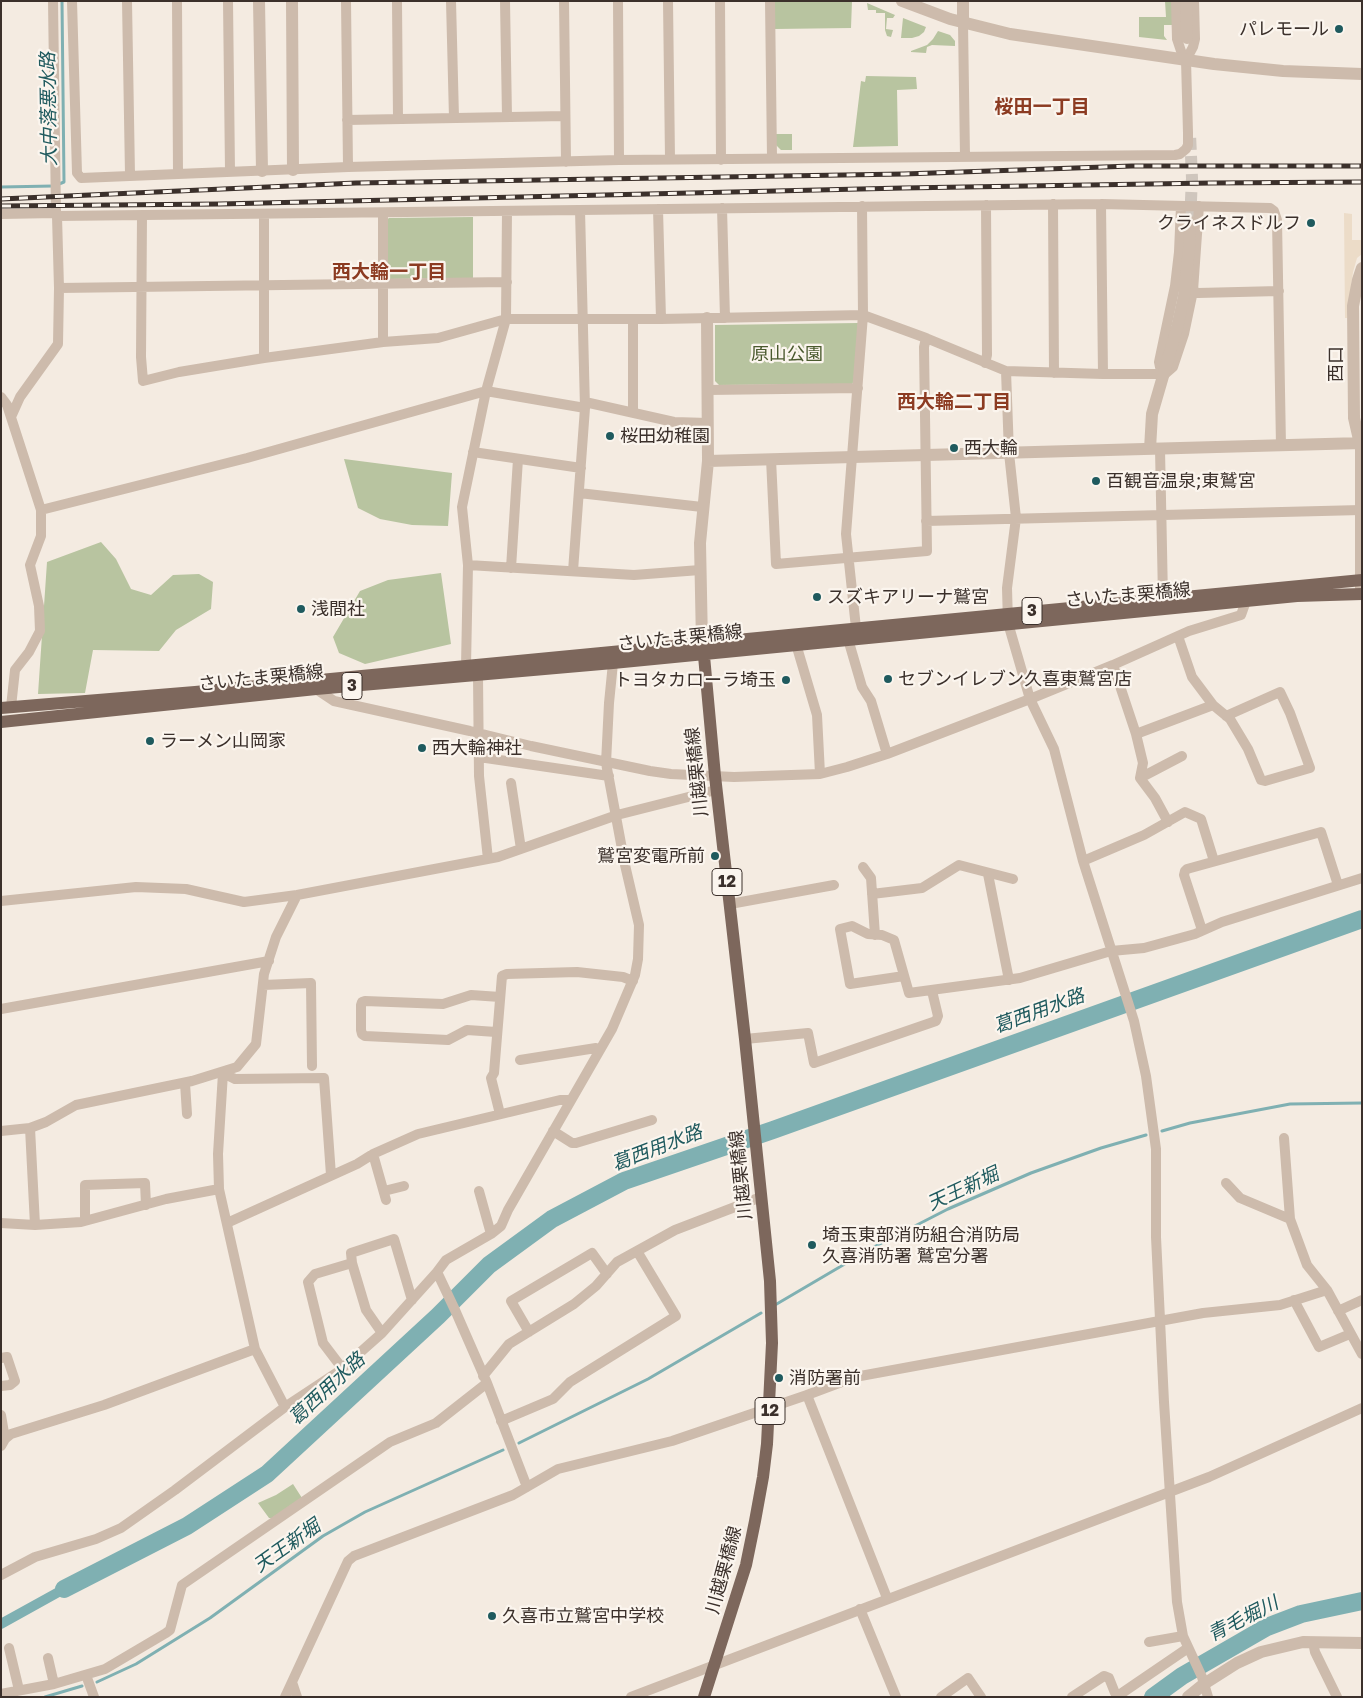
<!DOCTYPE html>
<html>
<head>
<meta charset="utf-8">
<style>
	body { margin:0 }
	#map { position:relative; width:1363px; height:1698px; overflow:hidden; background:#f4ebe1; font-family:"Golos Text",sans-serif }
	canvas { display:block }
	.frame { position:absolute; inset:0; border:2px solid #3b302b; pointer-events:none }
</style>
</head>
<body>
<div id="map">
<canvas width="1363" height="1698"></canvas>
<div class="frame"></div>
</div>
<script>
const ctx = document.querySelector('canvas').getContext('2d');
ctx.lineJoin = 'round';
function fillPath(path, color) {
  ctx.fillStyle = color;
  ctx.fill(path, 'evenodd');
}
function toPath(rows) {
  const path = new Path2D();
  for (const r of rows) {
    path.moveTo(r[0], r[1]);
    for (let i = 2; i < r.length; i += 2) path.lineTo(r[i], r[i + 1]);
  }
  return path;
}
function strokePath(path, color, width, dash) {
  ctx.strokeStyle = color;
  ctx.lineWidth = width;
  ctx.lineCap = dash ? 'butt' : 'round';
  ctx.setLineDash(dash || []);
  ctx.stroke(path);
}
function label(font, color, halo, rows, align = 'center') {
  ctx.font = font + ' "Golos Text","Noto Sans JP",sans-serif';
  ctx.lineWidth = 4.5;
  ctx.setLineDash([]);
  ctx.textBaseline = 'middle';
  ctx.strokeStyle = halo;
  ctx.fillStyle = color;
  for (const [text, x, y, turn = 0] of rows) {
    ctx.save();
    ctx.translate(x, y);
    ctx.rotate((+turn || 0) * Math.PI / 180);
    ctx.textAlign = isNaN(turn) ? turn : align;
    if (halo) ctx.strokeText(text, 0, 0);
    ctx.fillText(text, 0, 0);
    ctx.restore();
  }
}
fillPath(toPath([
	[774,1,852,1,851,28,775,29],
	[1165,1,1173,1,1174,25,1164,25,1164,36,1167,40,1139,37,1139,17,1166,17],
	[867,3,895,15,893,18,887,18,886,29,893,30,891,37,887,36,885,30,885,13,876,13,876,10,868,10],
	[903,18,926,27,924,32,919,36,912,38,901,38],
	[938,31,950,35,955,41,955,46,932,45,927,47,926,53,911,52,911,51,927,45,933,39],
	[866,76,916,77,917,89,897,90,898,146,853,147,861,81,865,82],
	[776,134,792,134,792,150,781,150,776,145],
	[473,217,473,278,390,279,386,275,385,221,389,218],
	[858,323,855,380,852,384,719,385,715,381,715,325],
	[344,459,452,473,448,526,412,525,380,519,358,508],
	[101,542,116,559,131,589,151,595,173,575,199,574,213,582,211,609,176,630,159,651,93,650,85,693,38,694,47,562],
	[441,573,451,644,365,664,339,653,333,637,360,591,388,580],
	[293,1484,302,1498,272,1518,269,1518,258,1503,276,1495]
]), '#b8c4a0');
fillPath(toPath([
	[1344,213,1352,214,1352,240,1362,240,1362,254,1357,258,1353,272,1347,318,1345,318]
]), '#ecdcc8');
strokePath(toPath([
	[59,184,64,182,62,1],
	[1,187,53,186],
	[1162,1131,1190,1123,1290,1104,1362,1103],
	[775,1305,872,1248,948,1209,1031,1173,1101,1148,1146,1135],
	[519,1443,648,1379,761,1313],
	[97,1682,136,1664,210,1618,323,1536,365,1512,503,1450],
	[45,1697,82,1686]
]), '#7fb0b2', 3);
strokePath(toPath([
	[1,1624,64,1589]
]), '#7fb0b2', 10);
strokePath(toPath([
	[64,1589,187,1526,267,1474,438,1316,489,1265,552,1219,624,1181,773,1130,1362,919],
	[1153,1697,1182,1676,1267,1627,1301,1614,1362,1601]
]), '#7fb0b2', 18);
strokePath(toPath([
	[1190,222,1192,178,1190,134]
]), '#cfc6bd', 12, [12, 6]);
strokePath(toPath([
	[53,1,56,213],
	[72,1,77,173,81,178,348,167,619,160,1175,155,1180,154,1186,149,1188,145,1188,133,1186,60,1182,54,1177,39,1176,1],
	[127,1,130,175],
	[177,1,178,174],
	[228,1,230,171],
	[346,1,348,167],
	[397,1,398,119],
	[451,1,454,118],
	[505,1,507,117],
	[564,1,566,162],
	[618,1,619,160],
	[668,1,670,159],
	[720,1,721,160],
	[770,1,772,158],
	[963,23,965,157],
	[1186,60,1193,47,1195,39,1194,1],
	[347,120,565,116],
	[1053,204,1054,373],
	[1101,204,1103,374],
	[722,208,725,318],
	[658,209,661,319],
	[383,213,383,342],
	[1,214,56,213,57,216],
	[264,214,264,358],
	[142,216,141,357,143,381,179,372,264,358,383,342,438,338,506,319,661,319,863,315,926,338,1006,371,1103,374,1165,374,1173,367,1184,334,1193,291,1199,206],
	[59,288,507,282],
	[1193,291,1198,293,1279,291],
	[985,363,987,355,986,205],
	[1006,371,1009,453,1016,518,1007,588,1008,623,1030,699,1054,749,1083,861,1134,1021,1146,1076,1156,1149,1156,1237,1164,1402,1177,1602,1183,1636,1202,1677,1208,1697],
	[1165,374,1160,367,1159,362,1175,286,1179,252,1181,206],
	[708,390,858,388],
	[1,397,7,405,41,510,41,536,30,565,39,606,40,631,29,652,15,670,11,707],
	[585,402,674,422,708,423],
	[633,413,633,319],
	[11,417,20,397,58,344,59,288,57,216,1101,204,1270,208,1274,211,1277,220,1281,446],
	[1160,449,1163,598],
	[473,452,581,468],
	[771,459,776,564,927,551,924,347,926,338],
	[579,493,702,507],
	[41,510,247,458,486,391,585,408],
	[926,521,1361,510],
	[468,565,634,575,700,570],
	[511,568,518,459],
	[573,571,585,408,580,210],
	[856,628,846,534,863,315,862,206],
	[1178,636,1192,677,1213,705,1230,719,1248,749,1261,780,1265,781,1310,768,1290,713,1280,692,1226,716],
	[848,639,862,687,871,701,887,754],
	[796,644,817,715,820,774],
	[1113,665,1136,734,1143,763,1140,778,1155,798,1168,822],
	[466,666,468,565,462,507,486,391,506,319,507,211],
	[478,676,479,776,488,859],
	[316,689,334,701,470,731,531,746,650,771,671,774,734,777,820,774,847,767,887,754,1030,699,1113,665,1189,631,1241,615,1246,601],
	[1136,734,1213,705],
	[479,757,609,776],
	[1140,778,1182,756],
	[511,783,521,849],
	[1083,861,1144,835,1185,812,1201,819,1214,861],
	[863,867,871,878,875,935],
	[988,874,1009,980],
	[872,894,922,888,959,865,1013,879],
	[1,901,136,887,186,889,244,902,297,895,498,857,617,815,716,790],
	[730,904,834,885],
	[1202,930,1184,875,1185,871,1187,869,1321,832,1338,885],
	[904,976,850,984,840,929,852,926,868,934,882,935,894,940,909,993,1020,978,1111,951,1144,948,1195,934,1222,922,1362,878],
	[263,985,311,983,312,1066],
	[1,1009,269,961],
	[496,1032,467,1030,448,1040,365,1036,362,1034,361,1030,361,1005,362,1002,365,1001,443,1004,471,995,500,997],
	[745,1039,808,1033,814,1063,936,1021,938,1016,932,991],
	[520,1060,596,1048,600,1049],
	[223,1073,218,1154,219,1189,255,1349,285,1407],
	[223,1073,235,1079,324,1078,331,1175],
	[185,1083,187,1114],
	[500,1114,491,1078,494,1073,502,976,507,974,577,972,623,977,633,981],
	[30,1128,35,1225],
	[1,1131,30,1128,46,1122,76,1105,192,1081,237,1067,256,1044,264,974,276,937,297,895],
	[553,1131,572,1143,576,1143,652,1120],
	[1284,1138,1290,1219,1307,1265,1327,1290],
	[373,1154,386,1200],
	[1226,1183,1240,1198,1290,1219],
	[384,1191,404,1186],
	[479,1191,491,1234],
	[85,1221,85,1185,145,1183,146,1205],
	[1,1223,35,1225,81,1222,166,1199,219,1189],
	[227,1223,357,1164,373,1154,418,1134,560,1100,571,1100],
	[352,1263,351,1253,394,1239,412,1300],
	[437,1272,455,1310,487,1383,527,1487],
	[1294,1300,1319,1347,1350,1334],
	[1338,1311,1362,1300],
	[529,1332,511,1301,592,1253,607,1274],
	[1,1358,7,1357,15,1381,10,1385,1,1386],
	[342,1368,323,1343,308,1282,315,1274,352,1263,366,1310,382,1333],
	[483,1376,509,1344,574,1304,596,1286,617,1262,675,1230,761,1197],
	[807,1395,887,1598],
	[1,1415,5,1439],
	[501,1421,553,1399,570,1382,676,1316,637,1251],
	[1,1446,5,1439,11,1434,104,1405,255,1349],
	[1,1575,35,1557,96,1539,121,1528,175,1490,285,1407,338,1372,382,1333,437,1272,446,1260,491,1234,501,1226,508,1210,612,1029,635,975,638,959,639,925,625,865,606,763,609,703,613,663],
	[860,1609,896,1697],
	[1149,1642,1183,1636],
	[1313,1642,1315,1652,1337,1697],
	[9,1648,19,1690],
	[48,1658,54,1684],
	[86,1675,94,1697],
	[292,1682,297,1697],
	[1,1694,54,1684,105,1669,166,1633,170,1630,182,1585,390,1442,436,1423,487,1383],
	[285,1697,348,1561,354,1556,513,1495,558,1469,672,1441,807,1395,855,1377,1203,1313,1280,1305,1327,1290,1362,1354],
	[631,1697,1209,1477,1362,1408],
	[941,1697,968,1678,981,1697],
	[1072,1697,1104,1676,1109,1678,1115,1693,1118,1695,1122,1693,1188,1648]
]), '#cdbbac', 10);
strokePath(toPath([
	[259,1,262,171],
	[292,1,293,170],
	[902,1,950,19,1010,34,1214,64,1283,71,1362,74],
	[963,1,963,23],
	[1186,1,1187,38],
	[707,318,708,461],
	[1361,436,1361,591],
	[1360,444,1354,418,1353,306,1358,280,1362,268],
	[1150,449,1152,414,1177,328,1184,296,1189,249,1190,222],
	[702,643,700,543,708,461,1362,443],
	[1188,1697,1204,1684,1237,1663,1261,1652,1303,1642,1362,1643]
]), '#cdbbac', 12);
strokePath(toPath([
	[703,645,715,776,745,1039,770,1281,772,1343,767,1444,763,1477,755,1521,746,1565,704,1697],
	[1,708,195,692,1362,580],
	[1,722,316,689,613,663,1297,596,1362,594]
]), '#7d675c', 12);
const rail = toPath([
	[1,199,356,183,904,174,1132,166,1362,166],
	[2,206,220,204,903,188,1211,183,1362,182]
]);
strokePath(rail, '#3b302b', 5);
strokePath(rail, '#fbf5ee', 3, [9]);
for (const [x, y, r, color] of [
	[1339,29,5,"#1f5a5e"],
	[1311,223,5,"#1f5a5e"],
	[610,436,5,"#1f5a5e"],
	[954,448,5,"#1f5a5e"],
	[1096,481,5,"#1f5a5e"],
	[817,597,5,"#1f5a5e"],
	[301,609,5,"#1f5a5e"],
	[888,679,5,"#1f5a5e"],
	[786,680,5,"#1f5a5e"],
	[150,741,5,"#1f5a5e"],
	[422,748,5,"#1f5a5e"],
	[715,856,5,"#1f5a5e"],
	[812,1245,5,"#1f5a5e"],
	[779,1378,5,"#1f5a5e"],
	[492,1616,5,"#1f5a5e"]
]) {
  const dot = new Path2D();
  dot.arc(x, y, r, 0, 2 * Math.PI);
  ctx.fillStyle = color;
  ctx.fill(dot);
  strokePath(dot, '#fbf5ee', 2);
}
for (const [x, y, w] of [
	[1032,611,20],
	[352,686,20],
	[727,882,30],
	[770,1411,30]
]) {
  const box = new Path2D();
  box.roundRect(x - w / 2, y - 13.5, w, 27, 4);
  ctx.fillStyle = '#fbf5ee';
  ctx.fill(box);
  strokePath(box, '#3b302b', 1);
}
label('bold 16px', '#3b302b', null, [
	["3",1032,611],
	["3",352,686],
	["12",727,882],
	["12",770,1411]
]);
label('18px', '#3b302b', '#fbf5ee', [
	["パレモール",1329,29,"right"],
	["クライネスドルフ",1301,223,"right"],
	["桜田幼稚園",620,436],
	["西大輪",964,448],
	["百観音温泉;東鷲宮",1106,481],
	["スズキアリーナ鷲宮",827,597],
	["浅間社",311,609],
	["セブンイレブン久喜東鷲宮店",898,679],
	["トヨタカローラ埼玉",776,680,"right"],
	["ラーメン山岡家",160,741],
	["西大輪神社",432,748],
	["鷲宮変電所前",705,856,"right"],
	["埼玉東部消防組合消防局",822,1235],
	["久喜消防署 鷲宮分署",822,1256],
	["消防署前",789,1378],
	["久喜市立鷲宮中学校",502,1616]
], 'left');
label('18px', '#4a5a2e', '#fbf5ee', [
	["原山公園",787,354]
]);
label('18px', '#3b302b', '#fbf5ee', [
	["西口",1336,364,-90],
	["さいたま栗橋線",1128,595,-5],
	["さいたま栗橋線",680,638,-6],
	["さいたま栗橋線",261,678,-6],
	["川越栗橋線",697,772,-96],
	["川越栗橋線",741,1175,-96],
	["川越栗橋線",724,1570,-75]
]);
label('bold 19px', '#8c3b22', '#fbf5ee', [
	["桜田一丁目",1042,107],
	["西大輪一丁目",389,272],
	["西大輪二丁目",954,402]
]);
label('italic 19px', '#1f5a5e', '#fbf5ee', [
	["大中落悪水路",49,109,-91],
	["葛西用水路",1039,1011,-20],
	["葛西用水路",657,1148,-21],
	["天王新堀",963,1189,-25],
	["葛西用水路",327,1389,-43],
	["天王新堀",287,1546,-35],
	["青毛堀川",1243,1619,-27]
]);
</script>
</body>
</html>
